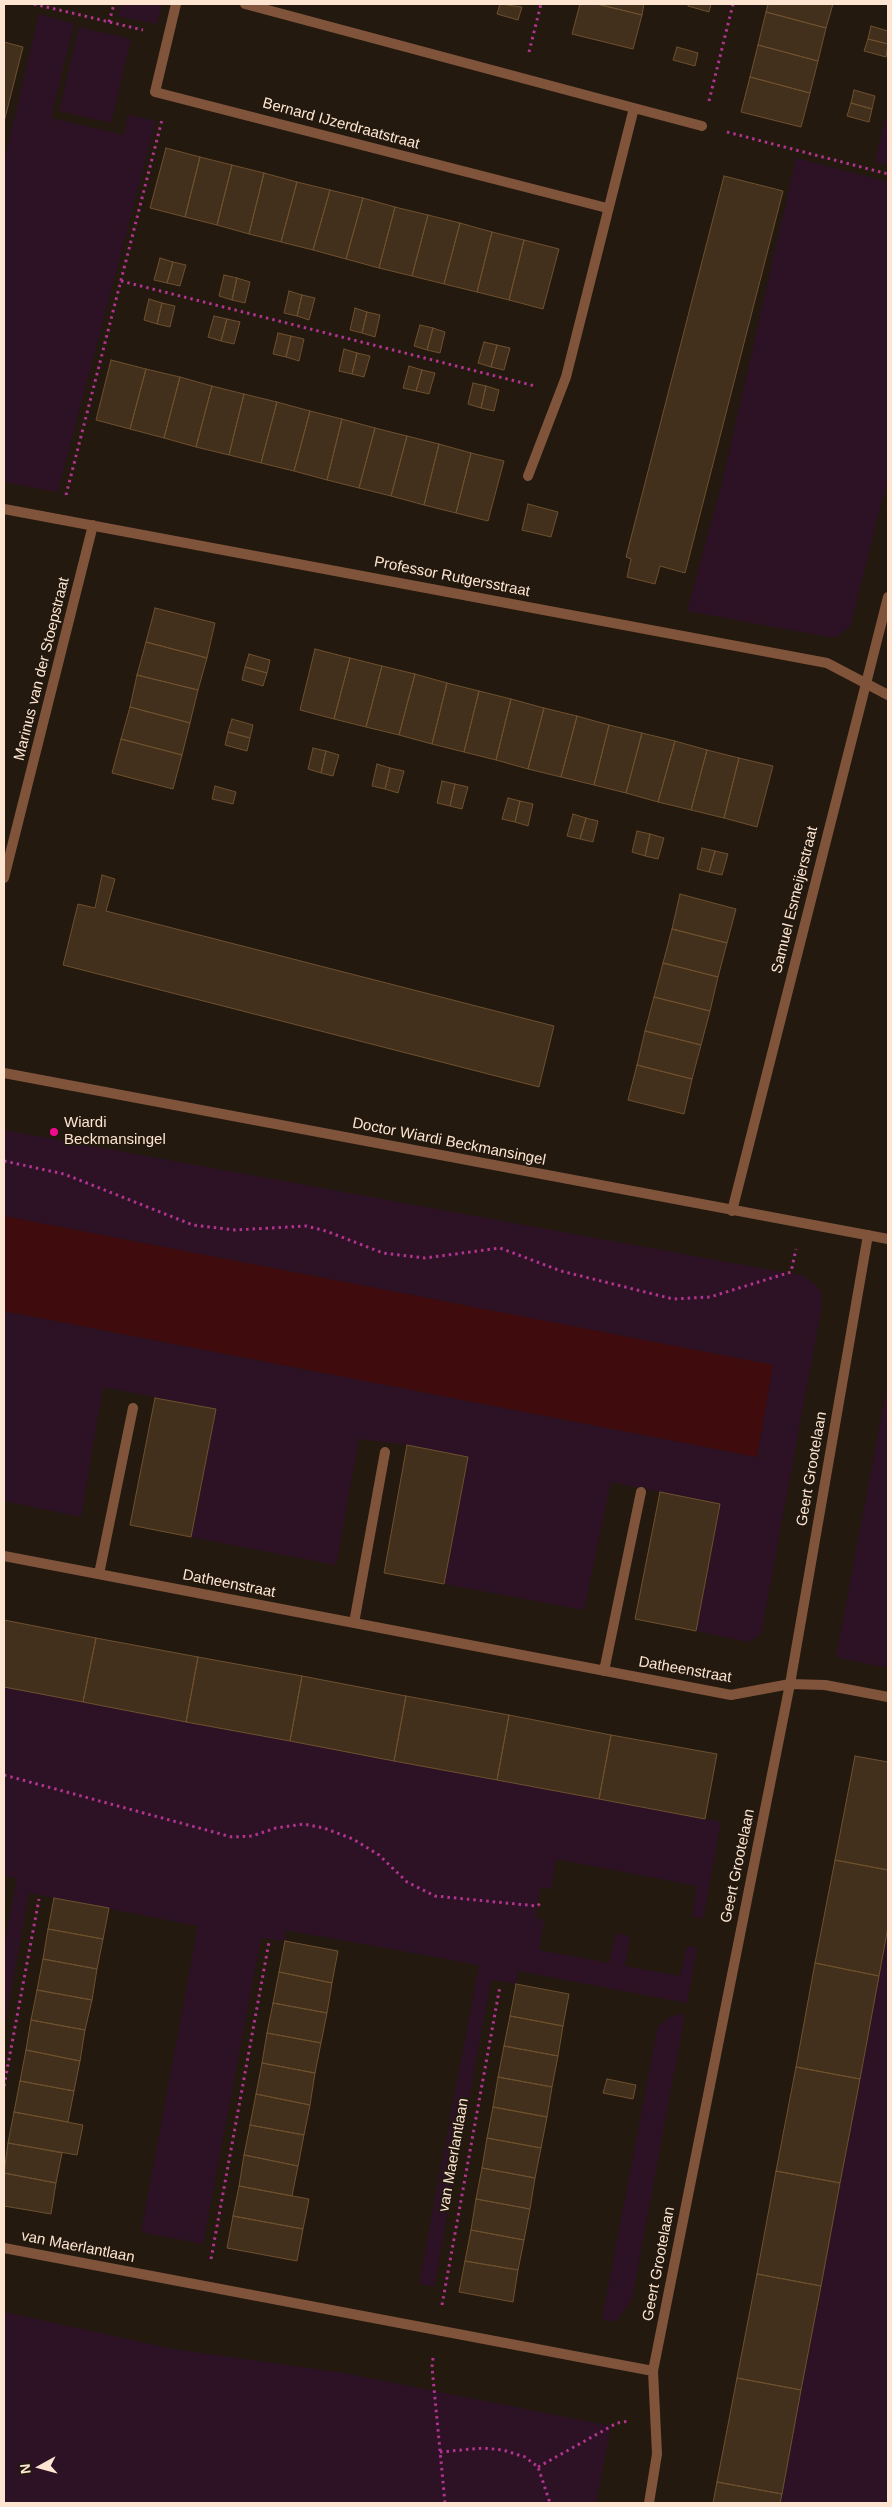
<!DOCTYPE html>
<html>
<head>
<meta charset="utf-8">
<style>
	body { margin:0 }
	#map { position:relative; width:892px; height:2507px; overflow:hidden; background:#23190f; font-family:Arial,sans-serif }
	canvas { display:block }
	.frame { position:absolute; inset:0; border:5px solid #fde5d2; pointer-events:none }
	.north { position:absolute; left:15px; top:2442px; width:50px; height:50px; -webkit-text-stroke:4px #23190f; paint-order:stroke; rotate:263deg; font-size:14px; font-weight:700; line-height:20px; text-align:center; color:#fde5d2 }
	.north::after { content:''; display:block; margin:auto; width:18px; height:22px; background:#fde5d2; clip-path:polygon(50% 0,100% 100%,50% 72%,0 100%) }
</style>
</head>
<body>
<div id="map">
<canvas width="892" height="2507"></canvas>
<div class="frame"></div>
<div class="north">N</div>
</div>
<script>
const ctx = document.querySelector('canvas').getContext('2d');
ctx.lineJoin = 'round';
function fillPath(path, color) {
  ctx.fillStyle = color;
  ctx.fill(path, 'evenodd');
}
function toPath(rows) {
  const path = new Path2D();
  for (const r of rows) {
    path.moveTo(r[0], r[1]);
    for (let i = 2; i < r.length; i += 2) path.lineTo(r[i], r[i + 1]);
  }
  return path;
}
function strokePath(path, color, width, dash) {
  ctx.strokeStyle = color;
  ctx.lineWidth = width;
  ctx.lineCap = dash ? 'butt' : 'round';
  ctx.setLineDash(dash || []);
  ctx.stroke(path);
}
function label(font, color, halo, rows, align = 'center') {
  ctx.font = font + ' Arial,sans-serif';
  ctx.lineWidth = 4;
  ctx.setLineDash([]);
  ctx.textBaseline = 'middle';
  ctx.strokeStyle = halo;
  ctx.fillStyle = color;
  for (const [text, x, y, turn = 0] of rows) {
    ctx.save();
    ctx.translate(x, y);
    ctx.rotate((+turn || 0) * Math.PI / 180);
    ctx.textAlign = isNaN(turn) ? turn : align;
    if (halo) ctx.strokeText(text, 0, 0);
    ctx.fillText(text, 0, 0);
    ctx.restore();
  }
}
fillPath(toPath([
	[120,4,162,4,157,24,117,16],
	[39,14,74,24,51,118,124,135,128,115,156,121,58,492,4,482,4,162],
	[79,27,131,39,111,123,59,111],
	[888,108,888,165,875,162],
	[796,158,888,182,888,477,850,627,834,638,687,611,722,483],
	[4,1130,804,1276,816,1285,821,1292,822,1305,761,1634,748,1642,696,1631,720,1504,611,1482,584,1610,444,1584,468,1457,407,1445,359,1439,336,1565,191,1537,216,1409,103,1387,81,1517,4,1501,4,1311,757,1457,772,1365,4,1216],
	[888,1381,888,1668,836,1657],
	[4,1687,721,1822,703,1919,692,1917,697,1886,556,1859,551,1889,541,1888,537,1905,536,1918,544,1920,539,1950,609,1963,616,1933,630,1936,625,1966,680,1976,687,1946,697,1948,687,2003,518,1971,516,1984,491,1980,434,2287,419,2284,479,1965,286,1930,285,1941,261,1938,203,2244,141,2232,198,1926,29,1893,4,2029,4,1949,17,1878,4,1876],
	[888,1929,888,2503,780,2503],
	[685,2014,632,2299,616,2322,602,2319,658,2026,672,2016],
	[4,2312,173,2349,344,2373,611,2426,596,2503,4,2503]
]), '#2d1225');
fillPath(toPath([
	[4,1216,773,1365,757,1457,4,1311]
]), '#3f0b0d');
const building = toPath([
	[500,4,522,7,518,20,497,14,500,4],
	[580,4,597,4,642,15,633,49,572,34,580,4],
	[597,4,644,4,642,15,597,4],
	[688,4,711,4,709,12,688,6,688,4],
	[768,4,833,4,826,28,766,12,768,4],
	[766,12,826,28,818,61,758,45,766,12],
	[871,26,888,31,888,44,868,39,871,26],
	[868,39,888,44,886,57,864,51,868,39],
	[4,42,23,47,4,122,4,42],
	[758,45,818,61,810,93,750,77,758,45],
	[677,47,698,53,695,66,673,60,677,47],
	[750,77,810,93,801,127,741,112,750,77],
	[854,90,875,96,872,109,851,103,854,90],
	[851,103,872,109,869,122,847,116,851,103],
	[166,148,200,157,185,217,150,208,166,148],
	[200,157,232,165,217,225,185,217,200,157],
	[232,165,264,173,249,234,217,225,232,165],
	[264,173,297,182,281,242,249,234,264,173],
	[724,176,783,191,685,573,660,566,655,584,627,577,631,559,626,557,724,176],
	[297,182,330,190,313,250,281,242,297,182],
	[330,190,363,198,346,259,313,250,330,190],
	[363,198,395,207,379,268,346,259,363,198],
	[395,207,428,215,412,276,379,268,395,207],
	[428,215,460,223,444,284,412,276,428,215],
	[460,223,492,232,477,292,444,284,460,223],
	[492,232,524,240,509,300,477,292,492,232],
	[524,240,559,249,543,309,509,300,524,240],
	[160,258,173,262,167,283,154,280,160,258],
	[173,262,186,265,180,286,167,283,173,262],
	[224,275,237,278,232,300,219,296,224,275],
	[237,278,250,282,245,303,232,300,237,278],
	[289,291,302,295,297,316,284,313,289,291],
	[302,295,315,298,309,320,297,316,302,295],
	[149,299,162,303,157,324,144,320,149,299],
	[162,303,175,306,170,327,157,324,162,303],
	[355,308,367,312,362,333,350,330,355,308],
	[367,312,380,315,375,337,362,333,367,312],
	[214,316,227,319,221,341,208,337,214,316],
	[227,319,240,322,234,344,221,341,227,319],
	[420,325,433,328,427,350,414,346,420,325],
	[433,328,445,332,440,353,427,350,433,328],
	[278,333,291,336,286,357,273,354,278,333],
	[291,336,304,339,299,361,286,357,291,336],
	[484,342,497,345,491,367,478,363,484,342],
	[497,345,510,348,504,370,491,367,497,345],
	[344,349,357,353,352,374,339,371,344,349],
	[357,353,370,356,364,377,352,374,357,353],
	[111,360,146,369,130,429,96,420,111,360],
	[409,366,422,370,416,391,403,388,409,366],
	[146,369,180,377,164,438,130,429,146,369],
	[422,370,435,373,429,394,416,391,422,370],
	[180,377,212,386,196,447,164,438,180,377],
	[473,383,486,386,481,408,468,404,473,383],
	[212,386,244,394,229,455,196,447,212,386],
	[486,386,499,390,494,411,481,408,486,386],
	[244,394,277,402,261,463,229,455,244,394],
	[277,402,310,411,294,471,261,463,277,402],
	[310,411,342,419,327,480,294,471,310,411],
	[342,419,375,428,359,488,327,480,342,419],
	[375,428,407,436,391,496,359,488,375,428],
	[407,436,439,444,424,505,391,496,407,436],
	[439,444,471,453,456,513,424,505,439,444],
	[471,453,504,461,488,521,456,513,471,453],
	[528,504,558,512,551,537,522,530,528,504],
	[155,608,215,623,207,658,146,642,155,608],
	[146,642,207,658,198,690,137,675,146,642],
	[315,649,350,658,334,719,300,710,315,649],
	[249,654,270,660,267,673,245,667,249,654],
	[350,658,382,666,366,727,334,719,350,658],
	[382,666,415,674,399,735,366,727,382,666],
	[245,667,267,673,263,686,242,680,245,667],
	[415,674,447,683,432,744,399,735,415,674],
	[137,675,198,690,190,723,130,707,137,675],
	[447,683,479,691,464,752,432,744,447,683],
	[479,691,511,699,496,760,464,752,479,691],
	[511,699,544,708,528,769,496,760,511,699],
	[130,707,190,723,182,755,121,739,130,707],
	[544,708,577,716,561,777,528,769,544,708],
	[577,716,609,725,594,785,561,777,577,716],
	[232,719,253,725,250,738,228,732,232,719],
	[609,725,642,733,626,793,594,785,609,725],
	[228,732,250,738,247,751,225,745,228,732],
	[642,733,675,741,658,802,626,793,642,733],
	[121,739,182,755,173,789,112,773,121,739],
	[675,741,707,750,691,810,658,802,675,741],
	[313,748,326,751,321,773,308,769,313,748],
	[707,750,739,758,724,818,691,810,707,750],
	[326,751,339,755,333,776,321,773,326,751],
	[739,758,773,766,757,827,724,818,739,758],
	[377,764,390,768,385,789,372,786,377,764],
	[390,768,404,771,398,793,385,789,390,768],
	[442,781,455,784,450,806,437,803,442,781],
	[455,784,468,787,462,809,450,806,455,784],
	[215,786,236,792,233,804,212,799,215,786],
	[508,798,520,801,515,822,502,819,508,798],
	[520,801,533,804,528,826,515,822,520,801],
	[573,814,586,818,580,839,567,836,573,814],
	[586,818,598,821,593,842,580,839,586,818],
	[637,831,650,834,645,856,632,852,637,831],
	[650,834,664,838,658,859,645,856,650,834],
	[702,848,715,851,709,872,697,869,702,848],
	[715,851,728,854,722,875,709,872,715,851],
	[102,875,115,879,106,911,554,1026,539,1087,63,965,78,904,95,908,102,875],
	[680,894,736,909,727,943,672,929,680,894],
	[672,929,727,943,718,977,663,963,672,929],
	[663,963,718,977,710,1011,654,997,663,963],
	[654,997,710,1011,701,1045,645,1031,654,997],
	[645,1031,701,1045,692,1079,637,1065,645,1031],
	[637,1065,692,1079,684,1114,628,1100,637,1065],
	[155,1398,216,1409,191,1537,130,1525,155,1398],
	[407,1445,468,1457,444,1584,384,1573,407,1445],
	[660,1492,720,1504,696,1631,635,1619,660,1492],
	[4,1620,96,1638,83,1702,4,1687,4,1620],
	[96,1638,198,1657,186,1722,83,1702,96,1638],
	[198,1657,302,1676,290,1741,186,1722,198,1657],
	[302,1676,406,1696,394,1761,290,1741,302,1676],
	[406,1696,509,1715,497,1780,394,1761,406,1696],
	[509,1715,611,1735,599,1799,497,1780,509,1715],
	[611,1735,717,1754,705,1819,599,1799,611,1735],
	[855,1756,888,1762,888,1870,835,1860,855,1756],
	[835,1860,888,1870,888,1927,879,1976,815,1963,835,1860],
	[54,1898,109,1908,103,1939,48,1929,54,1898],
	[48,1929,103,1939,97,1969,43,1959,48,1929],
	[285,1941,338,1951,332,1983,279,1972,285,1941],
	[43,1959,97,1969,92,2000,37,1990,43,1959],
	[815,1963,879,1976,860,2079,796,2067,815,1963],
	[279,1972,332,1983,327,2013,273,2003,279,1972],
	[516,1984,569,1994,563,2026,510,2016,516,1984],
	[37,1990,92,2000,85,2030,31,2020,37,1990],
	[273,2003,327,2013,321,2043,267,2033,273,2003],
	[510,2016,563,2026,558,2056,504,2046,510,2016],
	[31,2020,85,2030,80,2061,26,2050,31,2020],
	[267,2033,321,2043,315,2073,262,2063,267,2033],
	[504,2046,558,2056,552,2087,498,2077,504,2046],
	[26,2050,80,2061,74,2091,20,2081,26,2050],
	[262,2063,315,2073,310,2105,256,2094,262,2063],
	[796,2067,860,2079,840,2183,776,2171,796,2067],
	[498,2077,552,2087,547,2117,493,2107,498,2077],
	[607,2079,636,2085,633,2099,603,2093,607,2079],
	[20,2081,74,2091,68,2122,14,2112,20,2081],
	[256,2094,310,2105,304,2135,250,2125,256,2094],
	[493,2107,547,2117,541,2148,487,2138,493,2107],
	[14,2112,83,2125,77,2155,8,2143,14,2112],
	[250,2125,304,2135,298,2166,244,2155,250,2125],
	[487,2138,541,2148,535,2178,482,2168,487,2138],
	[8,2143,62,2153,56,2183,4,2173,8,2143],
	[244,2155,298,2166,292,2196,239,2186,244,2155],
	[482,2168,535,2178,530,2209,476,2199,482,2168],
	[776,2171,840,2183,821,2286,757,2274,776,2171],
	[4,2173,56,2183,51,2214,4,2206,4,2173],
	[239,2186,309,2199,303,2229,233,2216,239,2186],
	[476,2199,530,2209,524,2240,471,2230,476,2199],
	[233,2216,303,2229,297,2261,227,2248,233,2216],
	[471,2230,524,2240,518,2270,465,2261,471,2230],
	[465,2261,518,2270,513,2302,459,2292,465,2261],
	[757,2274,821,2286,801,2390,737,2378,757,2274],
	[737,2378,801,2390,782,2494,717,2482,737,2378],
	[717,2482,782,2494,780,2503,713,2503,717,2482]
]);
fillPath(building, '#43301c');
strokePath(building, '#6e502e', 1);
strokePath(toPath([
	[34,4,143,30],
	[109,22,114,4],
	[529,52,541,4],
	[709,101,733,4],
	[727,132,888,174],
	[121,281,535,386],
	[66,495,162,120],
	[4,1161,64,1174,193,1225,235,1230,306,1226,326,1231,383,1253,425,1258,500,1248,561,1271,673,1299,710,1297,791,1272,796,1249],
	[4,1775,232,1837,252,1836,276,1828,304,1824,324,1828,353,1839,379,1855,407,1882,435,1896,537,1906,541,1903],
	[4,2086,39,1899],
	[211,2259,269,1942],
	[442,2305,500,1986],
	[433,2358,432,2367,445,2503],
	[440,2452,483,2448,503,2450,525,2457,538,2467,550,2503],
	[538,2467,617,2423,629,2421]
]), '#b1338f', 3, [2.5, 4]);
strokePath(toPath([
	[176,4,155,92,607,208],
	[245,4,634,108,566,377,528,476],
	[634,108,702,126],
	[4,509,827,663,888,695],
	[4,878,93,525],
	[732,1211,888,597],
	[4,1556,731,1695,790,1684,825,1685,888,1697],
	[99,1574,133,1408],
	[354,1623,385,1452],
	[604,1671,641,1492],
	[4,2248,653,2371],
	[649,2503,657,2454,653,2371,790,1684,868,1235]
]), '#80543b', 10);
strokePath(toPath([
	[4,1073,888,1239]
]), '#80543b', 10);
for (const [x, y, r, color] of [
	[54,1132,5,"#f3098f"]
]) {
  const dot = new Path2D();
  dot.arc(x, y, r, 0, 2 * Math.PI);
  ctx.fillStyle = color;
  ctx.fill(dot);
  strokePath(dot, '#23190f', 2);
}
label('15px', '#fde5d2', '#23190f', [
	["Bernard IJzerdraatstraat",341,124,15],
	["Professor Rutgersstraat",452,577,11],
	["Marinus van der Stoepstraat",42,669,-76],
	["Samuel Esmeijerstraat",795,900,-76],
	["Doctor Wiardi Beckmansingel",449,1142,11],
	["Geert Grootelaan",812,1469,-80],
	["Datheenstraat",229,1584,11],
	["Datheenstraat",685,1670,10],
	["Geert Grootelaan",738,1866,-78],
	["van Maerlantlaan",454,2155,-80],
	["van Maerlantlaan",78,2247,11],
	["Geert Grootelaan",659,2264,-79]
]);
label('15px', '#fde5d2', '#23190f', [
	["Wiardi",64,1123],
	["Beckmansingel",64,1140]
], 'left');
</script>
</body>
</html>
